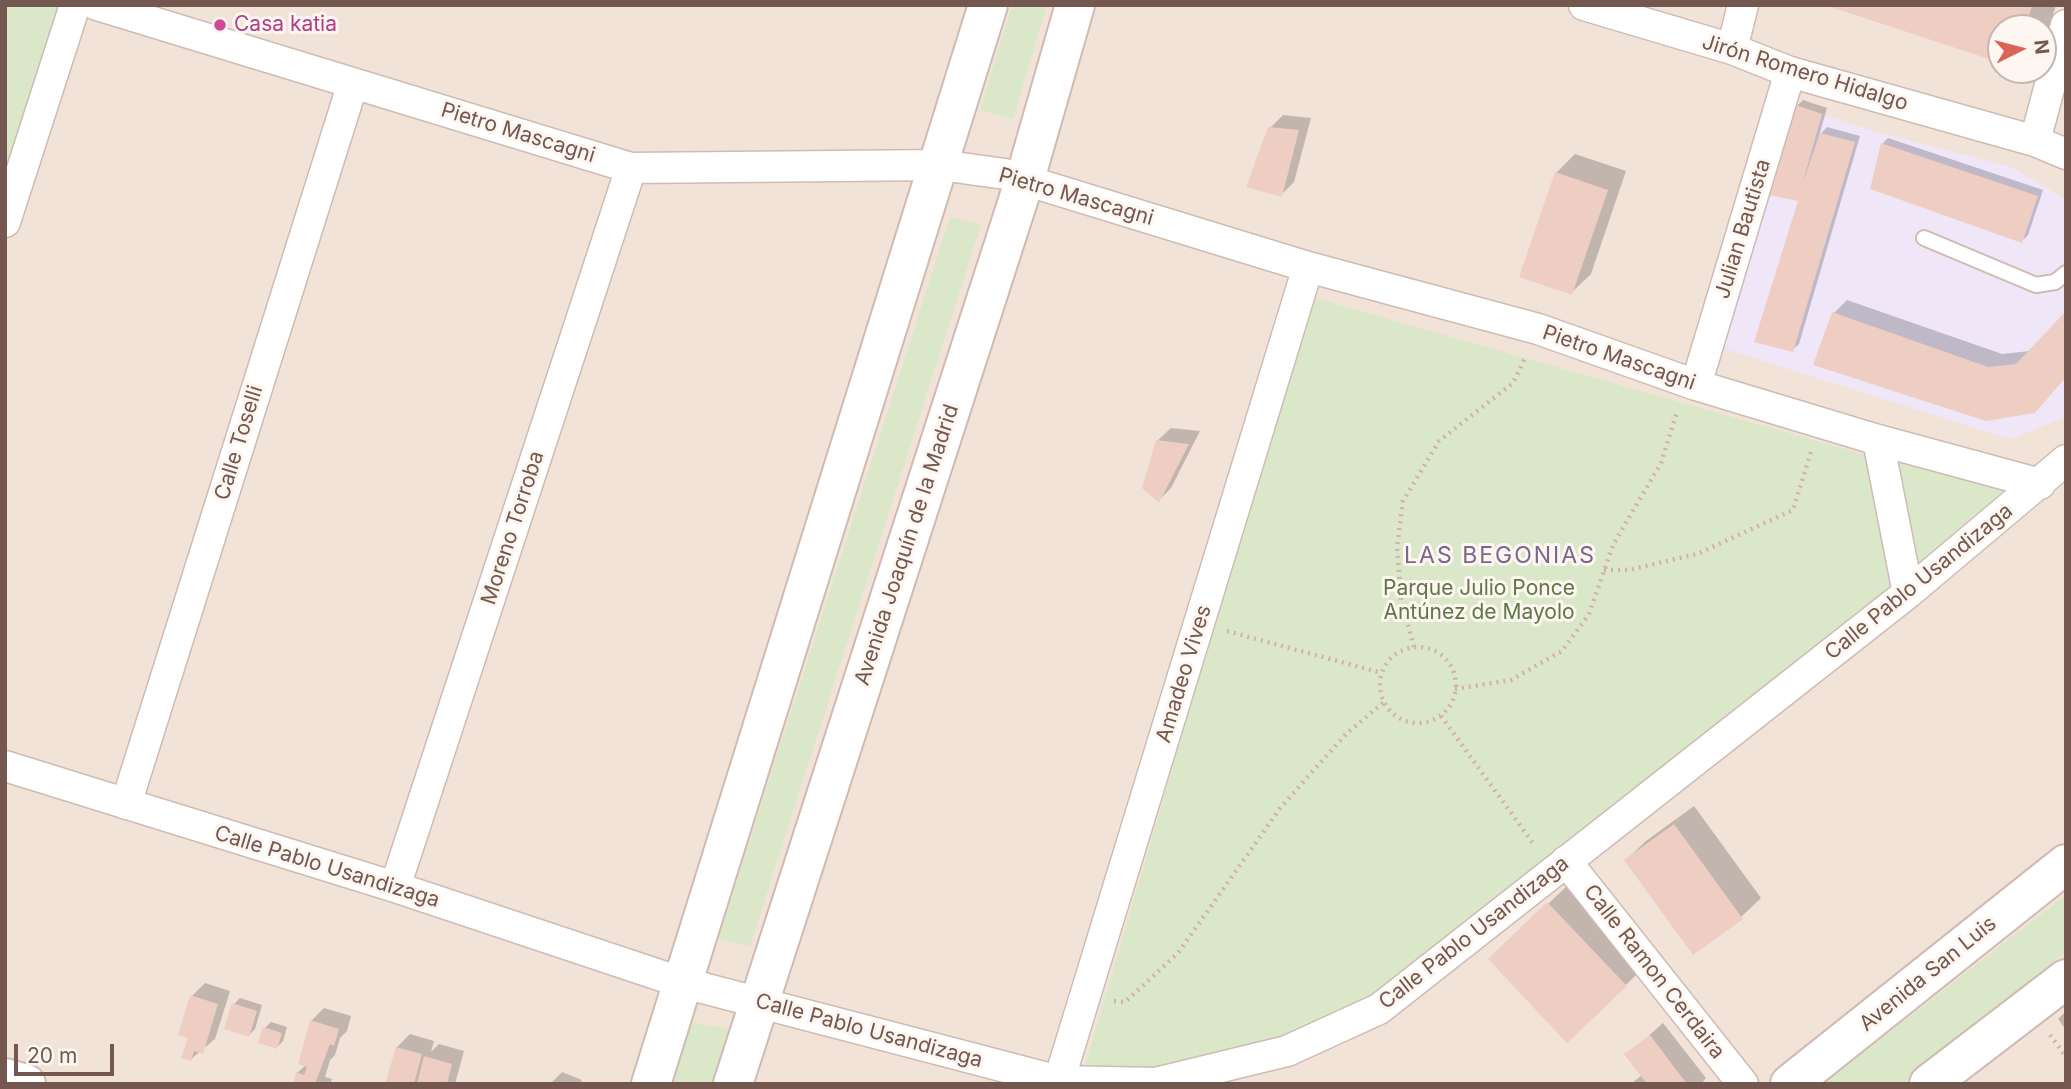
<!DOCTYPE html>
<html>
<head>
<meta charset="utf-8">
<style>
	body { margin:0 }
	#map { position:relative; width:2071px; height:1089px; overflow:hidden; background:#fbf2ea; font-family:Inter,sans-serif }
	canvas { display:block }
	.frame { position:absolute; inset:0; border:7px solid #74574f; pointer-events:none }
	.north { position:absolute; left:1987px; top:14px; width:70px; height:70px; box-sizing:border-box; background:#fef6f0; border:2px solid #c7b6b0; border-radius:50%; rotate:84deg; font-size:19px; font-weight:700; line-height:28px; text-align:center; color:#74574f }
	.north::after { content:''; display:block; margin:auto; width:24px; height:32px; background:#db6359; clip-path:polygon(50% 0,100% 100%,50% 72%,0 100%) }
	.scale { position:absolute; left:14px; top:1044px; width:100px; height:32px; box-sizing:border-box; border:4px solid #74574f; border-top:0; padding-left:9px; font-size:21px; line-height:24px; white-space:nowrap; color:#74574f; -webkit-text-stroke:5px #fef6f0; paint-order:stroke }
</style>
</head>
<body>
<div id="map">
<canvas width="2071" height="1089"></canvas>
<div class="frame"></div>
<div class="north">N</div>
<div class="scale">20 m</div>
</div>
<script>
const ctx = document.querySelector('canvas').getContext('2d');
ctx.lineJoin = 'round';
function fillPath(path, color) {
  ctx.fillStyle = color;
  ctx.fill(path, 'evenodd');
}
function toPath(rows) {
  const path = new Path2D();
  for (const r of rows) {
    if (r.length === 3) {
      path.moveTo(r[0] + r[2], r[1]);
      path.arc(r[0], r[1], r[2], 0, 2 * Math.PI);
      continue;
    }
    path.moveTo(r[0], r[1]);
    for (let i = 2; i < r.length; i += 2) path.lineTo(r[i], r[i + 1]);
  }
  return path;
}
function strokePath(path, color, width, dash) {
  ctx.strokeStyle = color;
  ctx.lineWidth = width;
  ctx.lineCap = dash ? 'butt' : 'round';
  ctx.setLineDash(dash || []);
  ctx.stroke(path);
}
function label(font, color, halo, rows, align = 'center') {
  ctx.font = font + ' Inter,sans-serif';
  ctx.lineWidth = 6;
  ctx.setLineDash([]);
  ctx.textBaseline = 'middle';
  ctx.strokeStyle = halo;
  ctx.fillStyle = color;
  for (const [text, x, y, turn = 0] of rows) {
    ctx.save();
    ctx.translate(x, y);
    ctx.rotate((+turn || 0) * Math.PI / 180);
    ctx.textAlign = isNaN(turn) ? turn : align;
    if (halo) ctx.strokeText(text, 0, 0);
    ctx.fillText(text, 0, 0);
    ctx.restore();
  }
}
fillPath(toPath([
	[5,5,2066,5,2066,1084,5,1084],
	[2001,28,2043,28,2043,70,2001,70]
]), '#f2e3d9');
fillPath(toPath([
	[1796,105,1876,132,2011,167,2066,199,2066,417,2010,439,1722,348]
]), '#efe6f8');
fillPath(toPath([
	[5,5,61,6,5,177],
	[1012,5,1047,5,1013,119,980,110],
	[950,217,981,225,750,946,718,939],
	[1311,297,1866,455,1893,588,1377,996,1285,1041,1154,1074,1084,1069],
	[1888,458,2011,484,1912,575],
	[2066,895,2066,952,1902,1084,1822,1084],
	[688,1021,731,1030,714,1084,671,1084]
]), '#dae8c9');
fillPath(toPath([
	[1832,5,2056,5,2048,32,2043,38,2043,28,2001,28,2001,61],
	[1803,100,1827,108,1819,136,1827,127,1860,136,1799,344,1792,350,1800,200,1797,106],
	[1283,115,1311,118,1294,182,1281,195,1270,128],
	[1888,138,2043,190,2028,235,2022,241,1882,144],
	[1575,154,1626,171,1591,274,1571,293,1556,173],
	[1847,300,2002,354,2030,351,2066,377,2034,412,1834,313],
	[1171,428,1200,431,1171,488,1158,501,1157,441],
	[1694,806,1761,898,1741,917,1626,860,1646,841],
	[1568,885,1645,966,1626,985,1510,940],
	[205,983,230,991,215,1039,191,1059,192,996],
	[240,998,262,1005,255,1029,249,1035,234,1004],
	[324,1008,351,1016,347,1031,340,1038,335,1055,330,1060,325,1077,332,1079,330,1084,294,1084,297,1073,306,1065,311,1021],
	[2066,1011,2066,1030,2058,1019],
	[271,1022,287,1027,283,1041,277,1047,265,1028],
	[1663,1023,1706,1078,1701,1084,1631,1084,1642,1075,1627,1055],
	[410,1034,434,1041,431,1052,439,1044,464,1051,455,1084,387,1084,397,1047],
	[562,1072,582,1080,580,1084,550,1084]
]), '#0003');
fillPath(toPath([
	[2032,5,2026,28,2001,28,2001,63,1828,6],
	[1796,105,1822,114,1802,185,1820,133,1855,142,1793,352,1754,342,1798,201,1769,195],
	[1268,127,1299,130,1282,197,1246,187],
	[1881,143,2038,196,2022,243,1870,189],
	[1555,172,1608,190,1572,295,1519,277],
	[2066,311,2066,377,2035,413,1986,421,1813,365,1832,312,1988,367,2016,364],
	[1156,440,1189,444,1159,503,1142,488],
	[1674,824,1743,919,1693,955,1624,860],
	[1547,902,1627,986,1567,1043,1488,959],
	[190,995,218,1004,203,1054,194,1051,191,1061,181,1058,188,1038,178,1035],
	[232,1003,257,1011,249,1037,224,1029],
	[310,1020,339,1029,334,1046,330,1044,315,1084,293,1084,296,1072,304,1075,307,1067,298,1064],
	[263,1027,282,1033,277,1049,258,1043],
	[1650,1035,1687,1084,1647,1084,1624,1054],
	[396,1047,422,1054,414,1084,385,1084],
	[424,1056,452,1064,447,1084,417,1084]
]), '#eecec3');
const lane = toPath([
	[1924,238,2036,285,2055,282,2066,273]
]);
const street = toPath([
	[97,5,631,168,940,165,1005,174,1308,267,1538,329,1696,385,1878,440,2040,484],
	[1584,5,1732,49,1790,72,2035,141,2066,154],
	[1732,49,1743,5],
	[2035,141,2066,25],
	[5,222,75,5],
	[1696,385,1790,72],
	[1878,440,1908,593],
	[5,766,395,887,680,982,1059,1081,1155,1083,1287,1051,1379,1009,1908,593,2066,460],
	[126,804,353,83],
	[1566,861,1743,1084],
	[395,887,631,168],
	[1059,1081,1308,267]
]);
const secondary = toPath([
	[5,1078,26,1084],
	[651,1084,988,5],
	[733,1084,1025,179,1075,5],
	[1790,1084,2066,864],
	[1929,1084,2066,979]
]);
strokePath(lane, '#cfbbb3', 18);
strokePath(street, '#cfbbb3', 33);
strokePath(secondary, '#d1bab1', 42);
strokePath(toPath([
	[1604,570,1629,570,1697,554,1793,510,1811,452],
	[1227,631,1382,673],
	[1414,647,1401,600,1397,547,1403,501,1439,441,1513,383,1526,356],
	[1418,685,38],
	[1455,689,1511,680,1562,651,1589,614,1613,545,1661,463,1677,412],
	[1441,716,1535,846],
	[1114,1001,1125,1002,1178,953,1281,807,1346,734,1384,702],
	[2050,1035,2066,1057]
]), '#d4b1a6', 4.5, [2, 5]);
strokePath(lane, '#fff', 14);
strokePath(street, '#fff', 30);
strokePath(secondary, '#fff', 38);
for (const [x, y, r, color] of [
	[220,25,7,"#d1479c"]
]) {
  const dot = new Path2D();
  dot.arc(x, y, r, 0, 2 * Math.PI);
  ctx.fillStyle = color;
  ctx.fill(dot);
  strokePath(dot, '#fef6f0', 2.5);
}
label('21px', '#b23c85', '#fef6f0', [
	["Casa katia",234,25]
], 'left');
label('21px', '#74574f', '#fef6f0', [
	["Jirón Romero Hidalgo",1805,73,17],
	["Pietro Mascagni",518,133,17],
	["Pietro Mascagni",1076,197,16],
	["Julian Bautista",1743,229,-73],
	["Pietro Mascagni",1619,358,19],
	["Calle Toselli",239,443,-73],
	["Moreno Torroba",513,528,-72],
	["Avenida Joaquín de la Madrid",907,545,-72],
	["Calle Pablo Usandizaga",1919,582,-39],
	["Amadeo Vives",1184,674,-73],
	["Calle Pablo Usandizaga",327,867,17],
	["Calle Pablo Usandizaga",1474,933,-38],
	["Calle Ramon Cerdaira",1654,972,52],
	["Avenida San Luis",1928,974,-39],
	["Calle Pablo Usandizaga",869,1031,15]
]);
label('21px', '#5e7847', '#fef6f0', [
	["Parque Julio Ponce",1479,589],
	["Antúnez de Mayolo",1479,613]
]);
ctx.letterSpacing = '2px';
label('23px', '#7c668f', '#fef6f0', [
	["LAS BEGONIAS",1500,556]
]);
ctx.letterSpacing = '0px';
</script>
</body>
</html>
